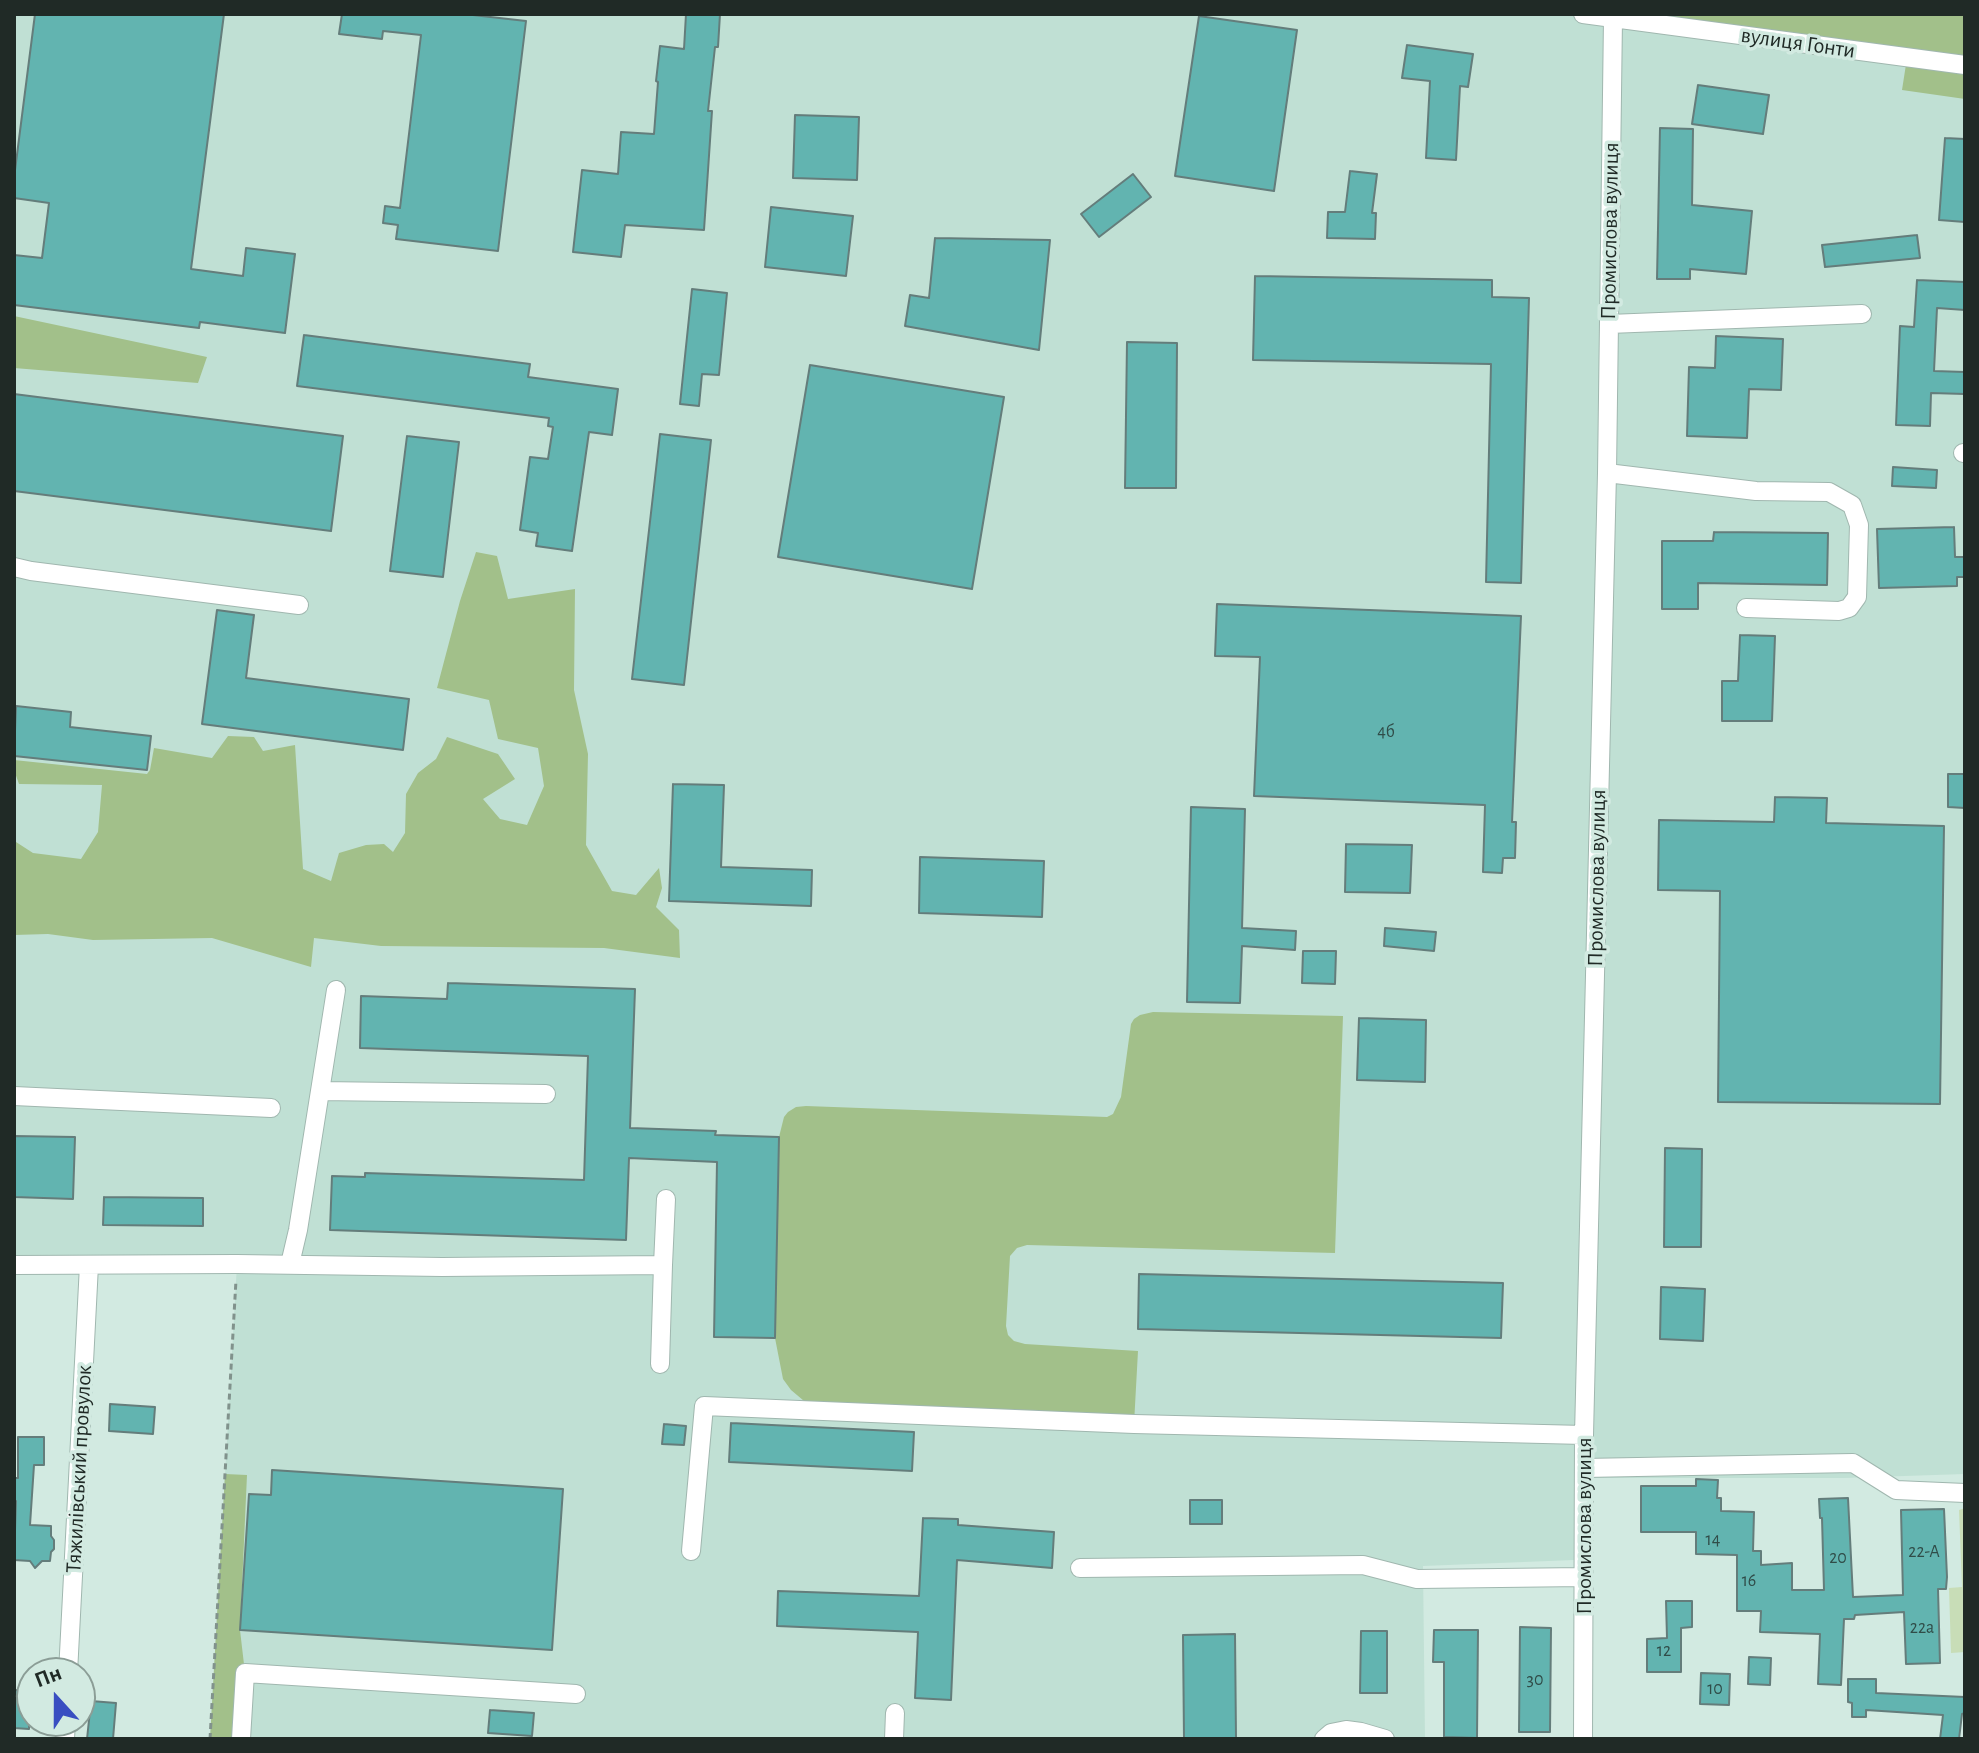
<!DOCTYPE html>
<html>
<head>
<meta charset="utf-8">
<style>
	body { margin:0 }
	#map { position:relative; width:1979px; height:1753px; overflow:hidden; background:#d2eae1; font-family:"Alegreya Sans",sans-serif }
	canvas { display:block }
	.frame { position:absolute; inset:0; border:16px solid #202a26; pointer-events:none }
	.north { position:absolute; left:16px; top:1657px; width:80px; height:80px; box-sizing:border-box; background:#d2eae1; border:2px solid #8b9d96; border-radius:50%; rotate:339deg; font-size:22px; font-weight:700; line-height:32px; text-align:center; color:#202a26 }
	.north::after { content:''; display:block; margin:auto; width:28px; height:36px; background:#394ec1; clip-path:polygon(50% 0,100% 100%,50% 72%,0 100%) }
</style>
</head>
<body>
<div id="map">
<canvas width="1979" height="1753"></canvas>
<div class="frame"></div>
<div class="north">Пн</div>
</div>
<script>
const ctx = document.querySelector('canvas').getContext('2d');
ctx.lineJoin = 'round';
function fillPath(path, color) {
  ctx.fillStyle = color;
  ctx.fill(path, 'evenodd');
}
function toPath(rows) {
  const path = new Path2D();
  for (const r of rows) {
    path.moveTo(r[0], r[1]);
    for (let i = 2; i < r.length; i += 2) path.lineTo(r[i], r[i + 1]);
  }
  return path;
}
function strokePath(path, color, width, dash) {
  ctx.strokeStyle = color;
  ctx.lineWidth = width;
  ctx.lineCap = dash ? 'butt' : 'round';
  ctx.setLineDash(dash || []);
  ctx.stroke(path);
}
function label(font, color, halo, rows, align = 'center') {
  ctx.font = font + ' "Alegreya Sans",sans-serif';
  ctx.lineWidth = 7;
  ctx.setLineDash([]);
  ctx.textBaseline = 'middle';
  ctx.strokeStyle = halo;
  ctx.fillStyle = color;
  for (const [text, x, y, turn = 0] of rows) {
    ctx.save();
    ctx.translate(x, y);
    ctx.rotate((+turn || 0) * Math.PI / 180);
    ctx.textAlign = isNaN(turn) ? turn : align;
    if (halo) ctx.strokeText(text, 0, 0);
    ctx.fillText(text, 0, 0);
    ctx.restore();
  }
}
fillPath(toPath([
	[14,14,1583,14,1965,65,1965,1474,1844,1478,1575,1478,1574,1560,1423,1566,1425,1739,210,1739,237,1264,14,1264]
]), '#c0e0d4');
fillPath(toPath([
	[1965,1508,1965,1652,1951,1653,1949,1588,1962,1587,1959,1510]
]), '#c8ddb7');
fillPath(toPath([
	[1583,14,1965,14,1965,99,1902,90,1907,58],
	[14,316,207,357,198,383,14,368],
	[476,552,497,556,508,599,575,589,574,690,588,754,586,845,612,891,636,895,659,868,662,888,656,907,679,930,680,958,604,948,381,946,314,938,311,967,212,938,93,940,48,934,14,935,14,843,16,842,33,853,81,859,98,832,102,785,19,784,14,770,14,760,147,774,150,770,154,748,212,758,228,736,254,737,263,751,295,745,303,869,331,881,339,853,366,845,384,844,393,852,405,833,406,794,418,773,436,759,447,737,498,754,515,779,483,799,500,819,527,825,544,786,538,748,498,739,489,700,437,688,460,601],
	[1153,1012,1343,1016,1335,1253,1027,1245,1017,1248,1010,1256,1006,1326,1008,1335,1014,1341,1025,1344,1138,1351,1134,1424,816,1411,791,1390,783,1379,775,1338,779,1137,784,1117,788,1112,796,1107,806,1106,1107,1117,1113,1114,1121,1097,1131,1024,1134,1019,1140,1015],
	[225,1474,247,1475,240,1630,245,1673,241,1739,210,1739]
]), '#a2c08a');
const building = toPath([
	[35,14,224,14,191,269,243,276,246,248,295,254,285,333,200,322,199,328,14,305,14,255,42,258,49,203,14,198,14,178,35,14],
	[342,14,464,14,526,21,498,251,396,239,398,225,383,223,385,206,400,208,421,35,383,31,382,39,339,34,342,14],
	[686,14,720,14,718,47,715,47,708,111,712,111,704,230,625,225,621,257,573,252,582,170,618,174,621,132,654,134,658,82,656,81,660,46,684,49,686,14],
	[1199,16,1297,30,1274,191,1175,176,1199,16],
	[1407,45,1473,54,1468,87,1460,86,1456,160,1426,158,1430,81,1402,78,1407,45],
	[1698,85,1769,95,1763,134,1692,124,1698,85],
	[795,115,859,117,857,180,793,178,795,115],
	[1660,128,1693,129,1692,205,1752,211,1746,274,1690,269,1690,279,1657,279,1660,128],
	[1945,138,1965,139,1965,222,1939,220,1945,138],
	[1350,171,1377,174,1372,213,1376,213,1375,239,1327,238,1328,212,1345,212,1350,171],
	[1133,174,1151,197,1099,237,1081,214,1133,174],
	[771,207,853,216,846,276,765,267,771,207],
	[1917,235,1920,258,1825,267,1822,245,1917,235],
	[935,238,1050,240,1039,350,905,326,910,295,929,298,935,238],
	[1255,276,1492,280,1492,297,1529,298,1521,583,1486,582,1491,364,1253,360,1255,276],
	[1917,280,1965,282,1965,310,1937,308,1934,371,1965,372,1965,394,1931,393,1930,426,1896,425,1900,326,1914,327,1917,280],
	[692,289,727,293,719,375,702,374,699,406,680,404,692,289],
	[304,335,530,364,528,377,618,389,612,435,589,432,572,551,536,546,538,533,520,530,530,457,548,459,553,427,548,426,549,418,297,386,304,335],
	[1716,336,1783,339,1781,390,1749,389,1747,438,1687,436,1689,367,1715,368,1716,336],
	[1127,342,1177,343,1176,488,1125,488,1127,342],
	[810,365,1004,397,972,589,778,557,810,365],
	[14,394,343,436,331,531,14,491,14,394],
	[660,434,711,440,684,685,632,679,660,434],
	[407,436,459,442,443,577,390,571,407,436],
	[1893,467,1937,470,1936,488,1892,486,1893,467],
	[1954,527,1955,557,1965,557,1965,577,1957,577,1957,586,1879,588,1877,529,1954,527],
	[1714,532,1828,533,1827,585,1698,583,1698,609,1662,609,1662,541,1713,541,1714,532],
	[1217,604,1521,616,1512,822,1516,822,1515,858,1503,858,1502,873,1483,872,1485,805,1254,796,1260,657,1215,656,1217,604],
	[217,610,254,615,246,678,409,699,403,750,202,724,217,610],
	[1740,635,1775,636,1772,721,1722,721,1722,681,1738,681,1740,635],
	[16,706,71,712,70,727,151,736,147,770,14,756,16,706],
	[1948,774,1965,774,1965,808,1948,807,1948,774],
	[673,784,724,785,721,867,812,870,811,906,669,901,673,784],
	[1775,797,1827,798,1826,823,1944,826,1940,1104,1718,1102,1720,891,1658,890,1659,820,1774,822,1775,797],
	[1191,807,1245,809,1242,928,1296,931,1295,950,1242,946,1240,1003,1187,1002,1191,807],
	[1346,844,1412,845,1410,893,1345,892,1346,844],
	[920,857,1044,861,1042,917,919,913,920,857],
	[1385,928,1436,932,1434,951,1384,946,1385,928],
	[1303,951,1336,951,1335,984,1302,983,1303,951],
	[448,983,635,989,630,1128,716,1131,715,1135,779,1137,775,1338,714,1337,717,1162,629,1158,626,1240,330,1230,332,1176,365,1177,365,1173,584,1180,588,1056,360,1048,361,996,447,999,448,983],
	[1359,1018,1426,1020,1425,1082,1357,1080,1359,1018],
	[14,1136,75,1137,73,1199,14,1197,14,1136],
	[1665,1148,1702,1149,1701,1247,1664,1247,1665,1148],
	[104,1197,203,1198,203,1226,103,1225,104,1197],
	[1139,1274,1503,1283,1501,1338,1138,1329,1139,1274],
	[1661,1287,1705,1289,1703,1341,1660,1339,1661,1287],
	[110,1404,155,1407,153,1434,109,1431,110,1404],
	[731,1423,914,1432,912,1471,729,1462,731,1423],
	[664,1424,686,1426,684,1445,662,1444,664,1424],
	[18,1437,44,1437,44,1465,34,1465,30,1525,51,1526,51,1536,54,1540,54,1549,51,1552,50,1561,42,1561,35,1568,30,1561,14,1560,16,1501,14,1501,14,1478,18,1478,18,1437],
	[272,1470,563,1489,552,1650,240,1630,249,1494,271,1495,272,1470],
	[1696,1479,1718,1480,1717,1498,1721,1498,1721,1511,1754,1512,1753,1551,1761,1551,1761,1565,1792,1563,1792,1590,1824,1590,1822,1518,1820,1518,1819,1499,1848,1498,1853,1597,1903,1595,1901,1510,1944,1509,1947,1577,1946,1589,1938,1589,1940,1663,1906,1664,1904,1612,1855,1615,1854,1619,1844,1619,1841,1685,1818,1684,1820,1634,1760,1632,1761,1611,1737,1611,1737,1555,1696,1554,1696,1532,1641,1532,1641,1486,1696,1486,1696,1479],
	[1190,1500,1222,1500,1222,1524,1190,1524,1190,1500],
	[923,1518,958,1519,958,1525,1054,1532,1052,1568,957,1560,951,1700,915,1698,918,1632,777,1626,778,1591,919,1596,923,1518],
	[1666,1601,1692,1601,1692,1627,1681,1628,1681,1672,1647,1672,1647,1639,1667,1638,1666,1601],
	[1520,1627,1551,1628,1550,1732,1519,1732,1520,1627],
	[1434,1630,1478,1630,1477,1738,1444,1737,1444,1662,1433,1662,1434,1630],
	[1361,1631,1387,1631,1387,1693,1360,1693,1361,1631],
	[1235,1634,1236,1739,1184,1739,1183,1635,1235,1634],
	[1749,1657,1771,1658,1770,1685,1748,1684,1749,1657],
	[1701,1673,1730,1674,1729,1705,1700,1704,1701,1673],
	[1848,1679,1876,1679,1876,1693,1965,1697,1965,1713,1962,1714,1959,1739,1940,1739,1943,1715,1866,1710,1866,1717,1852,1717,1852,1703,1848,1702,1848,1679],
	[14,1690,31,1691,29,1729,14,1728,14,1690],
	[91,1701,116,1703,113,1739,87,1739,91,1701],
	[490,1710,534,1713,532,1736,488,1733,490,1710]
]);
fillPath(building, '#62b4b0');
strokePath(building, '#647d7b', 2);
const minor = toPath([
	[1583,14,1965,65],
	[1609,324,1862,314],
	[1963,453,1965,453],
	[1607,473,1756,491,1829,492,1852,505,1859,525,1857,597,1849,608,1839,611,1746,608],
	[14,567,31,571,299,605],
	[320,1091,546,1094],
	[14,1096,271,1108],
	[290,1264,298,1230,336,990],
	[14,1265,237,1264,442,1267,663,1265,666,1199],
	[660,1364,663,1265],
	[1584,1468,1853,1463,1896,1490,1965,1493],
	[691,1551,704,1406,1134,1424,1584,1435],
	[1080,1568,1363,1565,1417,1579,1583,1577],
	[68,1673,89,1265],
	[65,1739,66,1721],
	[241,1739,245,1673,576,1694],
	[894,1739,895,1713],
	[1324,1739,1331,1733,1346,1730,1361,1732,1385,1739],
	[1583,1739,1584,1435,1607,473,1613,18]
]);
strokePath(minor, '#a0b7af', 20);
strokePath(toPath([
	[210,1739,236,1280]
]), '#81928c', 3, [6, 4]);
strokePath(minor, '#fff', 18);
label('18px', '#304c48', null, [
	["4б",1386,732],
	["14",1713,1540],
	["22-А",1924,1552],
	["20",1838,1558],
	["16",1749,1581],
	["22а",1922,1628],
	["12",1664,1651],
	["30",1535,1680],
	["10",1715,1689]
]);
label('22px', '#202a26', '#d2eae1', [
	["вулиця Гонти",1798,43,8],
	["Промислова вулиця",1610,231,-89],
	["Промислова вулиця",1597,878,-89],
	["Тяжилівський провулок",79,1469,-87],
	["Промислова вулиця",1584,1526,-90]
]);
</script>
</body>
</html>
